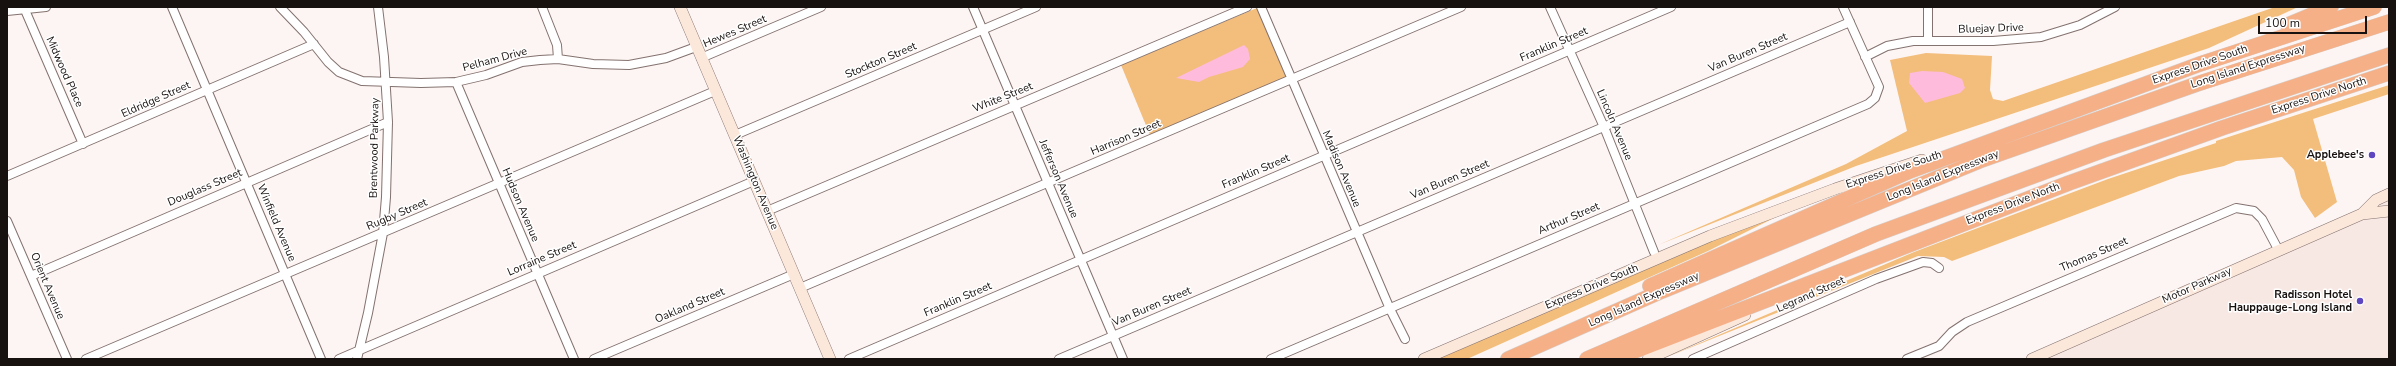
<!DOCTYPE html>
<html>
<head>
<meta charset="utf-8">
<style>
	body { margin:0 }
	#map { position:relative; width:2396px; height:366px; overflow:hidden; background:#fdf5f3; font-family:"Nunito Sans",sans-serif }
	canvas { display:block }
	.frame { position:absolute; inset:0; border:8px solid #17110f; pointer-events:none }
	.scale { position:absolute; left:2258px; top:16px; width:109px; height:18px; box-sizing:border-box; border:2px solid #17110f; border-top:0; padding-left:5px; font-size:12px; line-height:14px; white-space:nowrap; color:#17110f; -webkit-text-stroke:3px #fff; paint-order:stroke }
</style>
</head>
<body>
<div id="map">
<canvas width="2396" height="366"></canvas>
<div class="frame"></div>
<div class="scale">100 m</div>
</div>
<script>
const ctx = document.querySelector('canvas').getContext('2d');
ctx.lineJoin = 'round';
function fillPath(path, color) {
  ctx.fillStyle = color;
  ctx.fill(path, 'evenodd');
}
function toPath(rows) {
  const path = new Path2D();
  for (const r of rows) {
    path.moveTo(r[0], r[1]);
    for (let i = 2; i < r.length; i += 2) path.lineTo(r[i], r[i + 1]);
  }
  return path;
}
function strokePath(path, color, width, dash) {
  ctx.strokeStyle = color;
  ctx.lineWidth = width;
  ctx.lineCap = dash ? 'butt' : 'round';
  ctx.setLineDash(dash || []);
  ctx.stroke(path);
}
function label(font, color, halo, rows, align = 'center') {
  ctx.font = font + ' "Nunito Sans",sans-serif';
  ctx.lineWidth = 3;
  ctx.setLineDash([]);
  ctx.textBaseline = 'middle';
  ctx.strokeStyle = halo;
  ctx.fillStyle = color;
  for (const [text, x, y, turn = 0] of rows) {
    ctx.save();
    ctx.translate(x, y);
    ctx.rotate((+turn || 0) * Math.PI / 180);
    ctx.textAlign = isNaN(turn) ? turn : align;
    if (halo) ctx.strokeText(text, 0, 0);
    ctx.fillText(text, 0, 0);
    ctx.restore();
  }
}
fillPath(toPath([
	[2389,198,2389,359,2026,359,2319,230]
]), '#f8e8e4');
fillPath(toPath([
	[2275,7,2298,7,2209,48,1856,166,1658,245,1846,164,1907,131,1890,60,1926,53,1992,56,1990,90,1993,99,2003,101],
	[1257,8,1286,77,1150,135,1121,65],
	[2389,85,2389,94,2313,119,2337,202,2315,218,2301,197,2294,170,2282,157,2236,161,2224,166,2179,176,1952,261,1944,257,1918,256,1662,359,1914,252,2108,179,2216,143,2216,141],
	[1776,217,1708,251,1467,359,1434,359,1703,243]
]), '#f3bd7b');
fillPath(toPath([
	[1244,45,1248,49,1250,59,1243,67,1209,77,1199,82,1176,78],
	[1922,71,1943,72,1962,79,1965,88,1960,93,1925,103,1909,83,1910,73]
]), '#ffbbdc');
const street = toPath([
	[172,7,321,359],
	[280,7,304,32,328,62,339,72,362,81,421,83,456,82,486,75,522,62,540,60,558,59,593,64,629,65,666,58,696,47],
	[542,7,557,45,558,59],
	[973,7,1123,359],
	[1261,7,1390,309,1405,339],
	[1550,7,1604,127,1654,252],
	[25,10,83,144],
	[7,11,46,7],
	[1928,41,1928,7],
	[1865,57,1887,46,1913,41,1993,41,2041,37,2080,25,2115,7],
	[701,58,821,7],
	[456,82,574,359],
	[735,135,1036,7],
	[7,176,314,44],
	[767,211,1247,7],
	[7,221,67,359],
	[31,276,388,122],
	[800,288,1461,7],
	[86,359,715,91],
	[339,359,754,181],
	[357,359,368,313,383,233,386,197,388,122,384,57,378,7],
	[594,359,794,274],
	[849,359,1671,7],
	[1059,359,1850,22],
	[1271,359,1868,104,1875,98,1879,87,1843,7],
	[1693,359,1876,279,1923,262,1932,263,1939,268],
	[1907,359,1939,346,1952,332,1967,322,2236,208,2254,211,2262,219,2279,251]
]);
const secondary = toPath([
	[680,7,830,359],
	[2362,214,2389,211],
	[1424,359,1710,236,1835,189,1922,160],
	[1648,359,1745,315],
	[2032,359,2362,214,2376,200,2389,194]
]);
const highway = toPath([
	[2288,25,2331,7],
	[1650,286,1910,171,2200,64,2374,7],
	[1508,359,1662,291,1979,161,2200,83,2389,22],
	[1587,359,1876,234,2104,150,2389,55],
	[1614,359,2069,183,2222,128,2389,73]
]);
strokePath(street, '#83726f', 10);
strokePath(secondary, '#83726f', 12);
strokePath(highway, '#d5d4d4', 16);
strokePath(street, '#fff', 8);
strokePath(secondary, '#fce7db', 11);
strokePath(highway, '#f6b088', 15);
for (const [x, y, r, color] of [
	[2372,155,4,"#5d46bf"],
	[2360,301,4,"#5d46bf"]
]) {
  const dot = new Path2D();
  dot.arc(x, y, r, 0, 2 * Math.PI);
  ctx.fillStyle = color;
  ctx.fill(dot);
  strokePath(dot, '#fff', 1.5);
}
label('11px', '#17110f', '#fff', [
	["Bluejay Drive",1991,29,-2],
	["Hewes Street",735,32,-23],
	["Franklin Street",1554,45,-23],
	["Van Buren Street",1748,53,-23],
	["Pelham Drive",495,60,-15],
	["Stockton Street",881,61,-23],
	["Express Drive South",2200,65,-19],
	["Long Island Expressway",2248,67,-18],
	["Midwood Place",64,72,66],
	["Express Drive North",2319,96,-18],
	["White Street",1003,98,-22],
	["Eldridge Street",156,100,-24],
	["Lincoln Avenue",1614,125,67],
	["Harrison Street",1126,138,-23],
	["Brentwood Parkway",375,148,-89],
	["Madison Avenue",1341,169,67],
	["Express Drive South",1894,170,-18],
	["Franklin Street",1256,172,-23],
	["Long Island Expressway",1943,176,-22],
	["Jefferson Avenue",1058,179,67],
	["Van Buren Street",1450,180,-23],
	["Washington Avenue",755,183,67],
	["Douglass Street",205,188,-23],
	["Express Drive North",2013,204,-21],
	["Hudson Avenue",520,205,67],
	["Rugby Street",397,215,-23],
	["Arthur Street",1569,219,-23],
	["Winfield Avenue",276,223,67],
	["Thomas Street",2094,255,-23],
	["Lorraine Street",542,259,-23],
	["Orient Avenue",47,286,67],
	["Motor Parkway",2197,286,-24],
	["Express Drive South",1592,287,-23],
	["Legrand Street",1811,295,-24],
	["Franklin Street",958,300,-23],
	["Long Island Expressway",1644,300,-24],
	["Oakland Street",690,306,-23],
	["Van Buren Street",1152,307,-23]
]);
label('bold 11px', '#17110f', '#fff', [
	["Applebee's",2364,155],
	["Radisson Hotel",2352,295],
	["Hauppauge-Long Island",2352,308]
], 'right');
</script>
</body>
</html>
